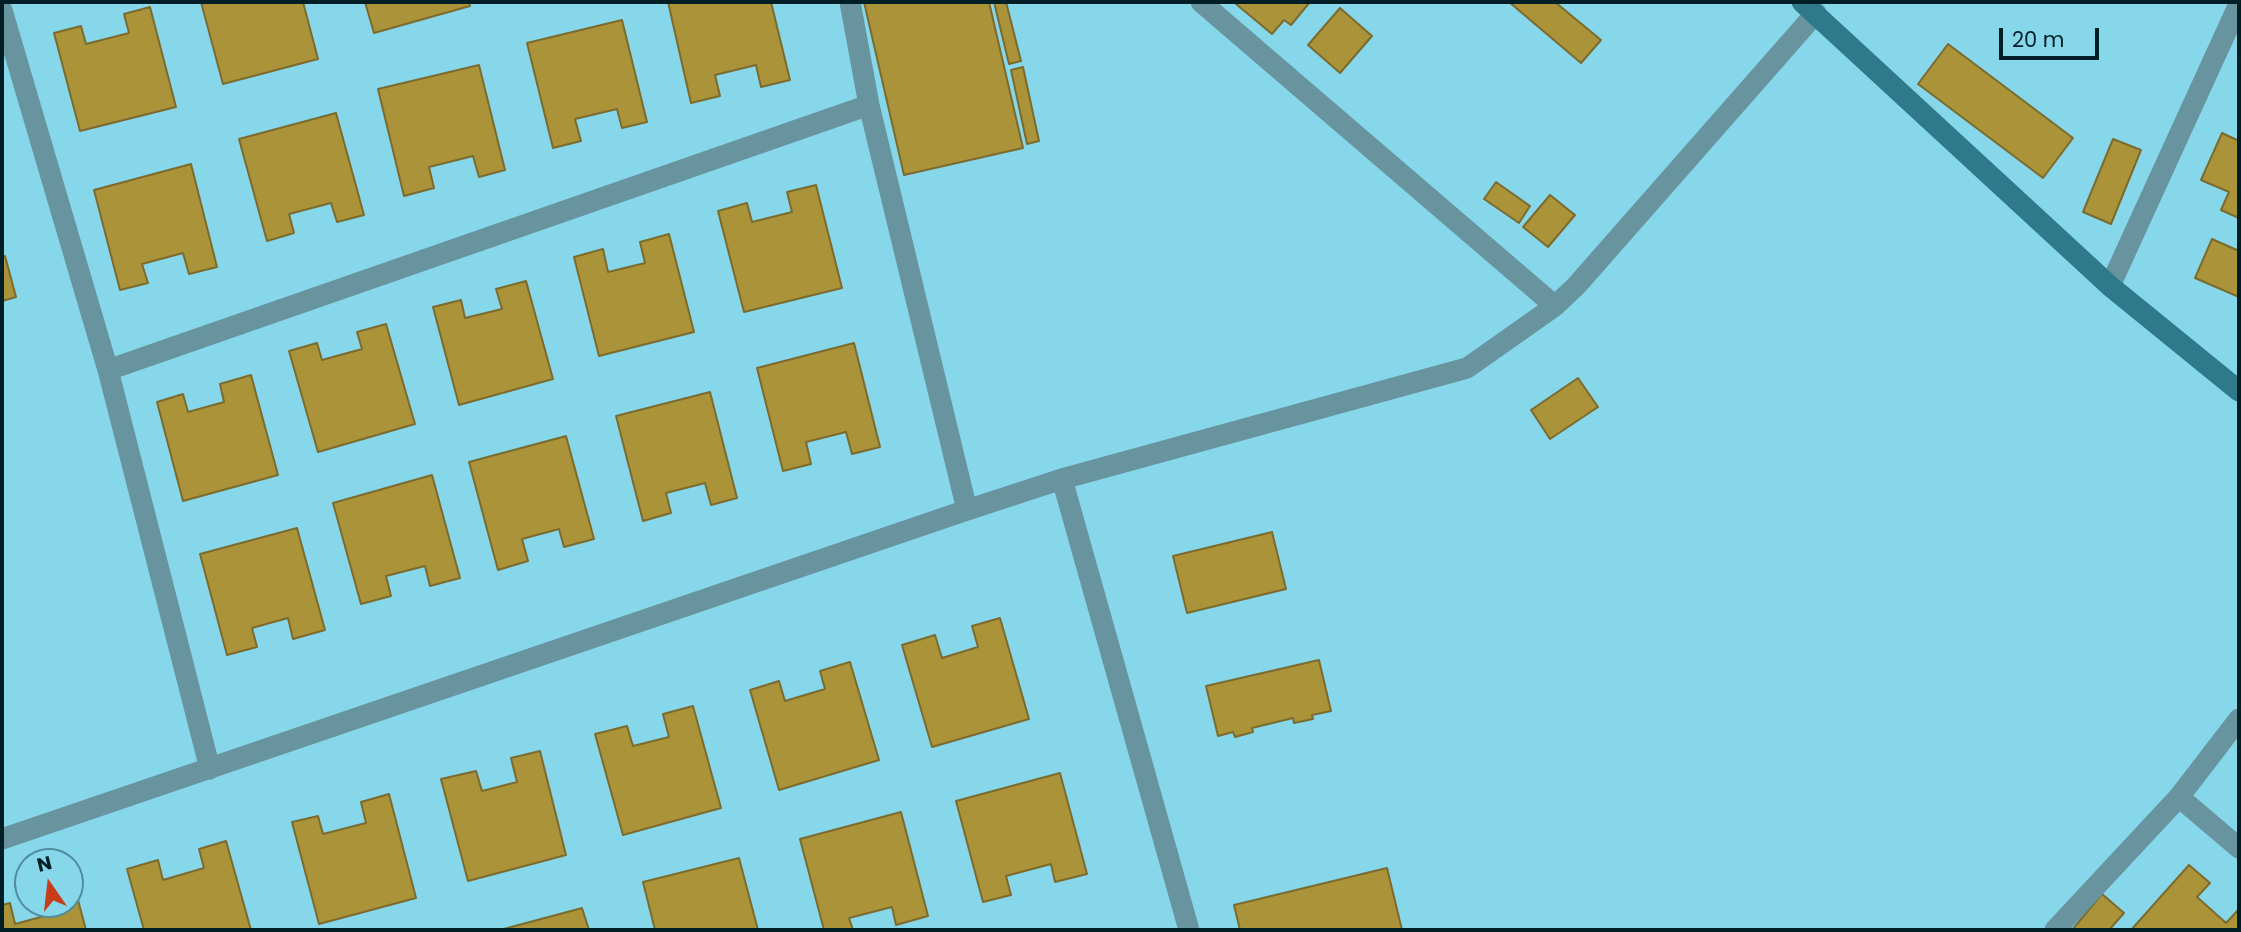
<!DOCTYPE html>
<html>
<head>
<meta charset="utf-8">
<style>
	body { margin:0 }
	#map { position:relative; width:2241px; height:932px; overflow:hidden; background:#87d7ea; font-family:Poppins,sans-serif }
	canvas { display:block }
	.frame { position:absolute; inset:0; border:4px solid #001e26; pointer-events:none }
	.north { position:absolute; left:14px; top:848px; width:70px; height:70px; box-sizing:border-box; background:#87d7ea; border:2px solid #518d9c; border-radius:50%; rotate:346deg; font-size:19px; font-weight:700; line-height:28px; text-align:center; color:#001e26 }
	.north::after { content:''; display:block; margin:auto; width:24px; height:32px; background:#c73d1b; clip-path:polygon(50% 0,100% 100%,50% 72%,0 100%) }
	.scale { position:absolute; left:1999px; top:28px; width:100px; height:32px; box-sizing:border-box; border:4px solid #001e26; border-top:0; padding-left:9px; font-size:21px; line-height:24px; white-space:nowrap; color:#001e26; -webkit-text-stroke:5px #87d7ea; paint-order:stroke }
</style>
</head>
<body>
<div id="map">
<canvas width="2241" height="932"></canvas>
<div class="frame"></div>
<div class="north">N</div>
<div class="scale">20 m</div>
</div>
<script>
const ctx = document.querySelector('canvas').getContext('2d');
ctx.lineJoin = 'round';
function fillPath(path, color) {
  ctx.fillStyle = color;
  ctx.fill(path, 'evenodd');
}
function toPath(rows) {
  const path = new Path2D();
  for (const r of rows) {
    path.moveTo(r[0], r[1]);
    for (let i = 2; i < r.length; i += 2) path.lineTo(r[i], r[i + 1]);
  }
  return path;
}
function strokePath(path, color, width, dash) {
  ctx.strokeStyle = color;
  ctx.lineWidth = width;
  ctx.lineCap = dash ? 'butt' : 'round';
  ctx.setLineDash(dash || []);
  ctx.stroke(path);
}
const building = toPath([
	[201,2,303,2,318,59,223,84,201,2],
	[365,2,469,2,470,6,374,33,365,2],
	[668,2,771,2,790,80,761,87,756,65,715,75,720,96,691,103,668,2],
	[864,2,989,2,1023,148,904,175,864,2],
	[994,2,1006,2,1021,61,1009,64,994,2],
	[1237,2,1310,2,1291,25,1284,20,1272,34,1236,4,1237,2],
	[1509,2,1555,2,1601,40,1581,63,1509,2],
	[150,7,176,107,80,131,54,33,81,26,86,44,129,33,124,14,150,7],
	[1340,8,1372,36,1340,73,1308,45,1340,8],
	[622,20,647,122,622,128,617,109,575,119,581,141,553,148,527,43,622,20],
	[1948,44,2073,138,2043,178,1918,84,1948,44],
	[479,65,505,170,479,177,473,156,429,167,434,188,404,196,378,89,479,65],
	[1023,67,1039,141,1027,144,1011,70,1023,67],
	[336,113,364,215,337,222,331,203,289,214,294,233,267,241,239,139,336,113],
	[2222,133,2239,141,2239,218,2221,210,2229,192,2201,180,2222,133],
	[2113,139,2141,150,2111,224,2083,212,2113,139],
	[191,164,217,267,189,274,183,253,142,264,148,283,120,290,94,190,191,164],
	[1496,182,1530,206,1519,223,1484,199,1496,182],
	[816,185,842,288,744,312,718,211,747,203,752,222,792,212,787,192,816,185],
	[1550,195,1575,215,1548,247,1523,227,1550,195],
	[669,234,694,332,599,356,574,257,603,249,608,272,645,263,640,242,669,234],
	[2212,239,2239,251,2239,297,2195,278,2212,239],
	[5,256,16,297,2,301,2,257,5,256],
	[526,281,553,379,459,405,433,307,461,300,465,318,502,309,496,289,526,281],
	[386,324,415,424,318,452,289,351,317,343,322,360,362,349,357,332,386,324],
	[854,343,880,447,852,454,846,432,806,442,811,464,783,471,757,368,854,343],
	[251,375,278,475,183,501,157,402,183,394,188,412,224,402,220,384,251,375],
	[1578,378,1598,407,1550,439,1531,410,1578,378],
	[710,392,737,498,711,505,705,483,666,493,671,513,643,521,616,416,710,392],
	[566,436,594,539,564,547,559,529,522,539,528,561,498,570,469,462,566,436],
	[432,475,460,578,430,586,425,566,386,576,391,596,361,604,333,503,432,475],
	[297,528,325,630,293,639,288,618,252,628,257,647,227,655,200,554,297,528],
	[1272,532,1286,589,1187,613,1173,556,1272,532],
	[1000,618,1029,719,932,747,902,645,935,635,942,658,978,647,972,626,1000,618],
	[1319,660,1331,711,1312,715,1313,719,1294,723,1293,718,1252,728,1253,732,1235,737,1233,732,1218,736,1206,686,1319,660],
	[850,662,879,760,779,790,750,690,779,681,785,701,825,689,820,671,850,662],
	[693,706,721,808,623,835,595,734,627,726,633,746,669,737,663,714,693,706],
	[540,751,566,855,468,881,441,779,476,771,482,791,517,782,511,758,540,751],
	[1060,773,1087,874,1055,882,1051,864,1006,876,1011,895,983,902,956,801,1060,773],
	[389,794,416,898,319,924,292,822,318,816,323,834,366,823,361,802,389,794],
	[901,812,928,916,896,925,892,907,849,918,853,930,824,930,800,839,901,812],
	[226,841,251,930,144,930,127,869,158,860,163,880,204,868,199,849,226,841],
	[739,858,758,930,655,930,643,882,739,858],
	[2189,865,2210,883,2197,897,2226,923,2239,909,2239,930,2131,930,2189,865],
	[1387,868,1402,930,1240,930,1234,905,1387,868],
	[74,885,86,930,2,930,2,905,10,903,15,924,52,914,49,904,70,904,70,886,74,885],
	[2102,894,2124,913,2109,930,2072,930,2102,894],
	[582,908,589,930,500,930,582,908]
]);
fillPath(building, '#aa9338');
strokePath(building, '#7b6b2f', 2);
strokePath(toPath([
	[850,2,869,105,967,510],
	[1201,2,1555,306],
	[2,10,108,370,210,769],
	[2110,286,2239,4],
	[108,370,869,105],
	[1062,479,1189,930],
	[2179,797,2239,848],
	[2,839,967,510,1062,479,1467,368,1555,306,1577,285,1816,13],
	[2055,930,2179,797,2239,719]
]), '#68949f', 21);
strokePath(toPath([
	[1802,2,2110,286,2239,391]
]), '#2f7a8a', 21);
</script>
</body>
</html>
